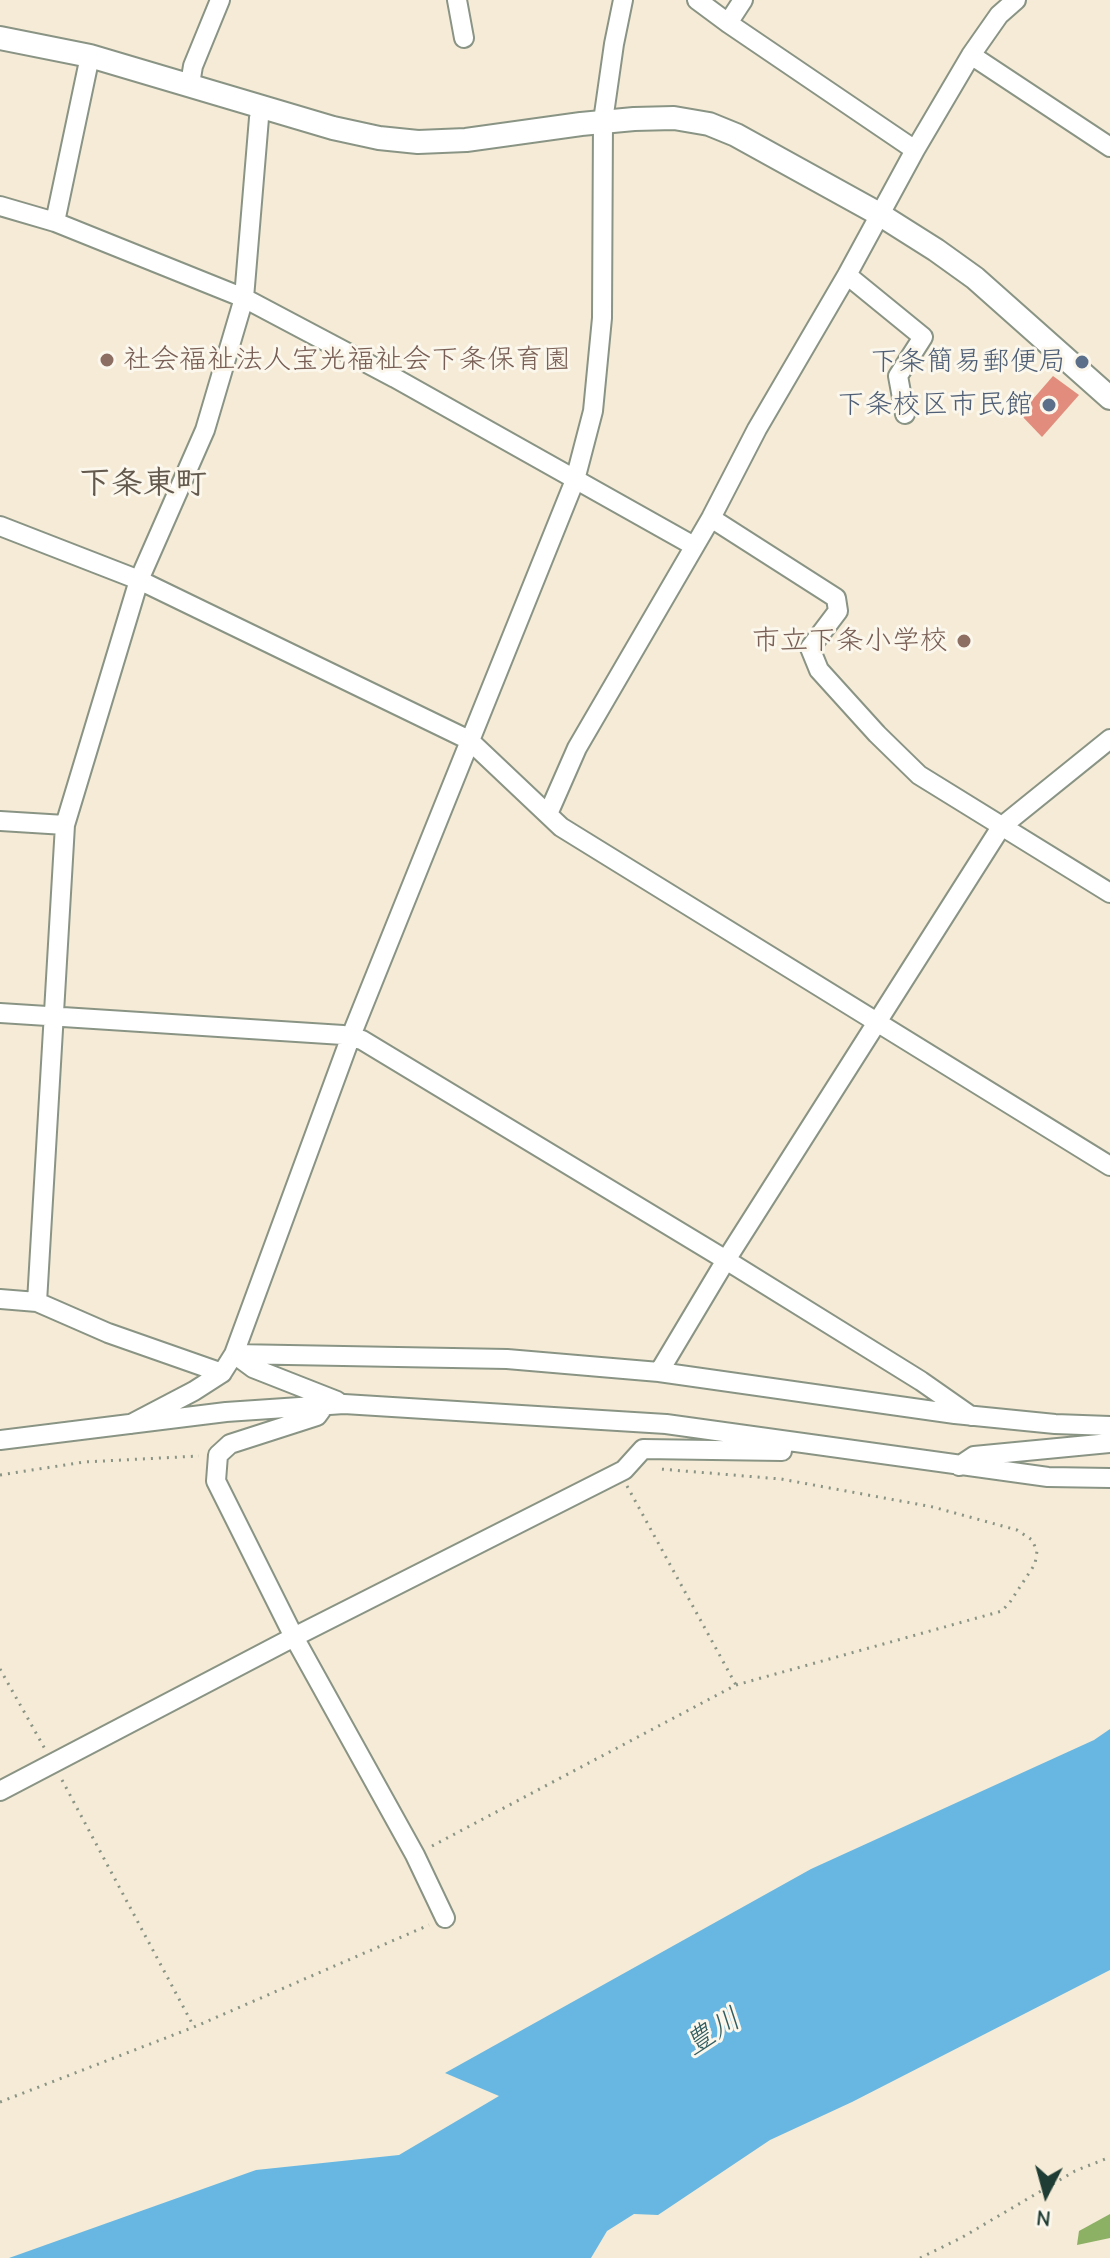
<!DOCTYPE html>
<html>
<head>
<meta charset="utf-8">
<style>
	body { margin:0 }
	#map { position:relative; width:1110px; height:2258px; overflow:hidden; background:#f5ebd6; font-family:"Comic Neue",sans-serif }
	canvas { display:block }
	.north { position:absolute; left:1006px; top:2154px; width:80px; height:80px; -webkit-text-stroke:6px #fbf7ec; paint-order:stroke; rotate:186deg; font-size:22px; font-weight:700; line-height:32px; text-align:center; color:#1f3d34 }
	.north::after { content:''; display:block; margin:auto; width:28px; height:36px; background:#1f3d34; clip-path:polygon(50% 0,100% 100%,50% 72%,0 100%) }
</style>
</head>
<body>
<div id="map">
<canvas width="1110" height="2258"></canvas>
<div class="north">N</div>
</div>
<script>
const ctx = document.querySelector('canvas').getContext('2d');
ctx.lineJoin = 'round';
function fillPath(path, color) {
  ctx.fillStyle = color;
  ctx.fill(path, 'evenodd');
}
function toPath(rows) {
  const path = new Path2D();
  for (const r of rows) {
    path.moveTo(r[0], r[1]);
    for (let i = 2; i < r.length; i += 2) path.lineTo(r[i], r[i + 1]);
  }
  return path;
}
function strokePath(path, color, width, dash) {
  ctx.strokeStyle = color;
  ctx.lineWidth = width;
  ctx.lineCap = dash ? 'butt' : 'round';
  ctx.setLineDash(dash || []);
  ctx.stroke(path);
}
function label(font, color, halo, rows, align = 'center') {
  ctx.font = font + ' "Comic Neue","Klee One",sans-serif';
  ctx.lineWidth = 6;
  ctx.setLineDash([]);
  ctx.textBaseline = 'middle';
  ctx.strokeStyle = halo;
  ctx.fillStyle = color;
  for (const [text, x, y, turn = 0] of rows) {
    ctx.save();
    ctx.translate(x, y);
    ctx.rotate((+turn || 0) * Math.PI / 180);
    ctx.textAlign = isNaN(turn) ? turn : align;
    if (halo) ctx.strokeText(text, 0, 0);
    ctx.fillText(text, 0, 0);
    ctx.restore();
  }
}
fillPath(toPath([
	[1110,2214,1110,2238,1077,2245,1079,2231]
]), '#8cb064');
fillPath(toPath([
	[1110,1729,1110,1970,852,2102,770,2140,658,2215,634,2214,607,2231,591,2258,9,2258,256,2170,399,2155,499,2096,445,2073,811,1869,1094,1740]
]), '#68b7e2');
fillPath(toPath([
	[1053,376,1079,395,1042,437,1020,414]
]), '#e18c7c');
const minor = toPath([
	[457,0,464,38],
	[697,0,728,23,915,150],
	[728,23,743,0],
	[971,55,1110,147],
	[190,84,193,66,220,0],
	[0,206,55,222,244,298,395,378,694,546],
	[55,222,90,56],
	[847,275,923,337,898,376,905,414],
	[711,518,836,598,838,611,810,648,819,670,877,734,919,775,1110,893],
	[0,526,139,580,469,740,561,827,1110,1166],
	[548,814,577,748,711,518,757,429,847,275,915,150,971,55,999,15,1016,0],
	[0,821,65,825],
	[0,1013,343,1035,362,1040,726,1260,921,1381,971,1416],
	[0,1299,37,1302,108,1333,222,1373],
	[37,1302,65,825,139,580,205,430,244,298,259,118,262,107],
	[234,1354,507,1359,659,1372,955,1414,1055,1424,1110,1426],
	[234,1354,253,1368,337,1401],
	[659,1372,726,1260,1001,827,1110,739],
	[325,1405,317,1416,230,1444,218,1455,216,1481,294,1637,415,1855,445,1918],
	[131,1424,194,1391,222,1373,234,1354,351,1036,575,480,593,411,602,318,603,121,614,44,623,0],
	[0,1440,226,1412,344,1404,666,1424,1048,1477,1110,1478],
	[959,1466,974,1456,1110,1443],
	[0,1791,294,1637,624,1470,643,1449,782,1451]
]);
const tertiary = toPath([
	[0,38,90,56,333,128,379,138,418,142,466,140,581,124,634,119,674,118,709,124,736,135,879,214,936,250,975,278,1110,398]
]);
strokePath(minor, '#8a9485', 22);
strokePath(tertiary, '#8a9485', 26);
strokePath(toPath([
	[0,1475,84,1462,199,1456],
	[627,1486,736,1685],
	[0,1669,45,1749],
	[62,1780,194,2027],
	[432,1846,736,1685,1002,1611,1010,1602,1035,1564,1037,1551,1032,1540,1017,1530,933,1507,781,1479,660,1469],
	[0,2102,194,2027,429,1925],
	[920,2258,961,2238,1075,2171,1110,2157]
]), '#8a9485', 3, [2, 6]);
strokePath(minor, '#fff', 18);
strokePath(tertiary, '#fff', 22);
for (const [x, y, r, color] of [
	[107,360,8,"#8d6e63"],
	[1082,362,8,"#5c6f8a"],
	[1049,405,8,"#5c6f8a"],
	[964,641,8,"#8d6e63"]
]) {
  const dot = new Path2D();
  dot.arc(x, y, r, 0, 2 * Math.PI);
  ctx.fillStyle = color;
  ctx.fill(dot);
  strokePath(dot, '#fbf7ec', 3);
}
label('28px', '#785e54', '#fbf7ec', [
	["社会福祉法人宝光福祉会下条保育園",123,360],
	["市立下条小学校",948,641,"right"]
], 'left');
label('28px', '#4e5e75', '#fbf7ec', [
	["下条簡易郵便局",1066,362],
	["下条校区市民館",1033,405]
], 'right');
label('italic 30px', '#315c60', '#fbf7ec', [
	["豊川",713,2032,-32]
]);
label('bold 32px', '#63594d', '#fbf7ec', [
	["下条東町",143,484]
]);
</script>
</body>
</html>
